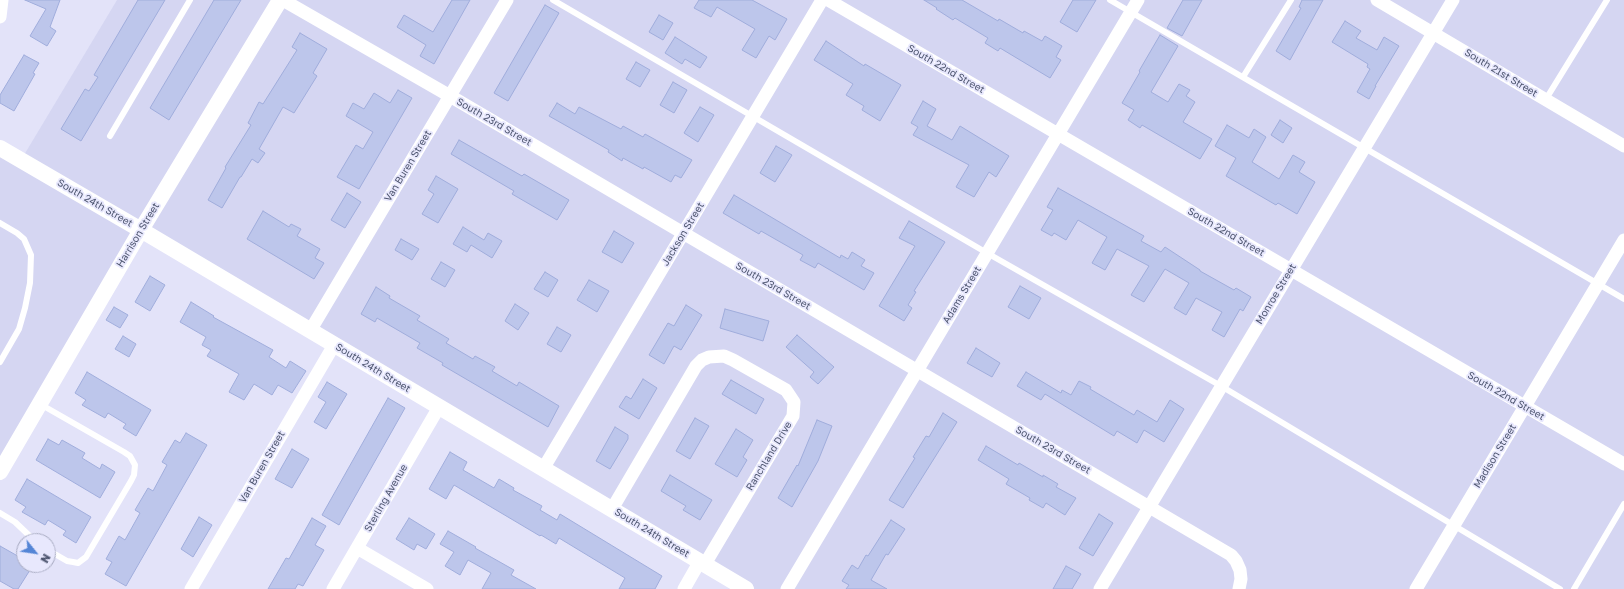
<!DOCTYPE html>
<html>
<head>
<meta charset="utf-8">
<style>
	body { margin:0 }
	#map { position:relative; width:1624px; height:589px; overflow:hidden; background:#e3e3f9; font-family:"Golos Text",sans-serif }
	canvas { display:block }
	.north { position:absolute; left:16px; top:533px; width:40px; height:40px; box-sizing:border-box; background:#e8e8fd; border:1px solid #aaadc4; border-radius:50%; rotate:120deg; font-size:11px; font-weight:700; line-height:16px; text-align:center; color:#4c546e }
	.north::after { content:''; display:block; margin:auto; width:14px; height:18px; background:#5485d6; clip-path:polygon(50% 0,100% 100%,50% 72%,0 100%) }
</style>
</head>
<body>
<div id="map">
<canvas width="1624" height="589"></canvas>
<div class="north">N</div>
</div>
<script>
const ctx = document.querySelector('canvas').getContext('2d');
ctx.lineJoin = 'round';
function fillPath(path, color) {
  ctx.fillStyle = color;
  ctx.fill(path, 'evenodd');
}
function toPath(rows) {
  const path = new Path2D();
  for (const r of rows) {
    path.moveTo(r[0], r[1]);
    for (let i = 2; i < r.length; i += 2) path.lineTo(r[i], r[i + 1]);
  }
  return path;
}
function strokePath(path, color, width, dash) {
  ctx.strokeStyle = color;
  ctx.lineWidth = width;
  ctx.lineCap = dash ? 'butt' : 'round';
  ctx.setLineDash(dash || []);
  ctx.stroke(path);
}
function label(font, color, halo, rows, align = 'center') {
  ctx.font = font + ' "Golos Text",sans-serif';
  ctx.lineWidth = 3.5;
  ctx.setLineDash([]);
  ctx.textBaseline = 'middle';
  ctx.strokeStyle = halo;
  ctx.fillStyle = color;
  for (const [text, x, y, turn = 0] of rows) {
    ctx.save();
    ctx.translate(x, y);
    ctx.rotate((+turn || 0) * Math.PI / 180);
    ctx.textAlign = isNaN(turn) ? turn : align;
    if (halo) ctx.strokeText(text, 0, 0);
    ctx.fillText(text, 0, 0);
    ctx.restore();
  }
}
fillPath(toPath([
	[117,0,1624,0,1624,589,746,589,141,230,0,472,0,148,21,160]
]), '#d5d6f2');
const building = toPath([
	[25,0,60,0,50,27,56,31,47,46,30,36,46,9,25,0],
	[138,0,165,0,81,141,61,129,85,89,89,91,98,77,94,75,138,0],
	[214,0,241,0,169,120,150,108,214,0],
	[452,0,470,0,434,64,420,56,426,45,397,27,404,15,433,32,452,0],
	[699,0,752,0,787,19,775,40,769,36,756,58,742,50,755,29,717,7,711,17,694,8,699,0],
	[924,0,962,0,998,21,999,19,1023,33,1024,31,1042,41,1045,36,1062,46,1056,57,1061,60,1050,78,1000,48,998,51,985,43,988,38,955,18,953,20,936,9,937,8,924,0],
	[1073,0,1096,0,1077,32,1060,22,1073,0],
	[1183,0,1202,0,1182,36,1167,28,1183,0],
	[1302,0,1323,0,1290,60,1276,51,1301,8,1299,7,1302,0],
	[545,5,559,13,508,101,494,93,545,5],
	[659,15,673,23,663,40,649,32,659,15],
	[1345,21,1361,31,1356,38,1377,50,1384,37,1399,46,1375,86,1376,86,1369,99,1357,92,1370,69,1367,67,1368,64,1332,42,1345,21],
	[300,33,327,49,313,73,317,76,294,113,283,107,259,149,265,153,258,163,252,159,241,177,240,177,222,208,208,200,226,168,225,167,251,125,248,123,259,102,263,104,297,50,292,47,300,33],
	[1160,35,1178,46,1151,92,1168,102,1179,84,1190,90,1186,96,1195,102,1183,122,1212,139,1200,159,1142,125,1140,128,1128,120,1134,110,1122,103,1140,72,1139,71,1160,35],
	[675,37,707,57,700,68,685,59,682,64,665,53,675,37],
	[826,41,864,66,865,64,901,85,880,121,862,110,864,106,846,95,853,84,814,60,826,41],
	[24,55,39,63,33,73,35,74,14,111,0,103,0,95,24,55],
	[636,62,650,70,640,87,626,79,636,62],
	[673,82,687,90,674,113,660,105,673,82],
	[398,90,412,98,359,189,337,177,356,145,363,149,373,132,346,116,353,103,364,109,374,93,390,103,398,90],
	[923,101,936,109,927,126,952,140,960,126,1009,156,996,177,989,172,974,197,956,187,969,165,913,135,918,127,911,123,923,101],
	[557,103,575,114,579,107,621,129,623,126,643,137,645,134,692,160,681,178,675,175,671,182,644,167,643,169,623,158,622,161,608,152,609,150,549,116,557,103],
	[700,107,714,115,698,142,684,133,700,107],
	[1280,120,1292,128,1283,143,1271,135,1280,120],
	[1227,125,1249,138,1254,129,1266,137,1252,162,1279,179,1293,155,1305,162,1299,172,1315,182,1297,214,1278,203,1276,205,1226,176,1236,158,1215,146,1227,125],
	[459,140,522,176,524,174,569,200,557,220,512,194,514,191,451,154,459,140],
	[776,146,792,155,775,182,760,173,776,146],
	[436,176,458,189,438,223,422,214,434,194,428,190,436,176],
	[1058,188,1144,236,1141,241,1161,252,1165,247,1200,270,1200,271,1234,290,1236,288,1251,297,1243,311,1240,309,1224,337,1212,330,1222,312,1196,298,1186,315,1174,308,1189,283,1165,269,1144,302,1131,295,1149,266,1117,249,1105,270,1092,263,1107,237,1078,220,1066,240,1054,233,1052,236,1041,230,1053,210,1047,207,1058,188],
	[347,193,361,202,345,228,331,220,347,193],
	[734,195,840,258,841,255,848,259,852,252,865,260,861,266,874,273,864,290,818,263,815,268,800,260,803,255,761,231,759,234,723,213,734,195],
	[263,211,289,227,291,224,301,229,297,236,320,249,315,258,324,263,314,279,247,239,263,211],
	[909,221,945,242,914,291,916,292,908,305,912,308,904,321,879,306,915,246,899,238,909,221],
	[463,227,484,240,488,233,502,241,492,258,471,245,467,252,453,244,463,227],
	[614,231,634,243,622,263,602,252,614,231],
	[401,239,419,249,412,260,395,250,401,239],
	[441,262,455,270,445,287,431,279,441,262],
	[545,272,558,280,548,297,534,289,545,272],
	[150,276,165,285,150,311,135,302,150,276],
	[589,280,609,291,597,312,577,300,589,280],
	[1020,286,1041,298,1029,319,1008,307,1020,286],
	[376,287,390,296,389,298,420,316,417,320,449,339,446,343,473,359,475,356,495,367,492,371,517,386,519,382,559,406,548,427,442,365,443,363,417,348,420,343,377,318,375,322,361,314,376,287],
	[191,302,214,316,213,317,273,350,269,357,286,368,290,361,306,371,292,393,278,385,272,395,254,384,244,400,229,392,239,374,207,356,211,350,202,345,206,337,180,322,191,302],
	[515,304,529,313,518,330,505,321,515,304],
	[686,305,702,315,681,350,674,346,664,364,649,355,668,323,674,326,686,305],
	[114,307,128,315,120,328,106,320,114,307],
	[725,309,769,321,763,341,720,328,725,309],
	[557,327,571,335,561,352,547,344,557,327],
	[797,335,834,367,818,384,810,377,814,372,786,347,797,335],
	[123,336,136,344,129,357,115,349,123,336],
	[976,348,1000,363,992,377,967,363,976,348],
	[87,372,151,410,136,436,123,428,126,424,108,413,105,418,82,405,86,400,75,393,87,372],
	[1026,372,1061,393,1062,390,1071,395,1079,381,1091,387,1090,389,1134,415,1137,410,1157,422,1170,400,1184,409,1164,442,1144,430,1137,443,1117,431,1114,436,1045,394,1041,400,1017,386,1026,372],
	[643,379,657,388,639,419,619,407,626,396,631,399,643,379],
	[731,380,764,399,756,414,722,394,731,380],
	[327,382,347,394,326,429,314,422,326,402,318,397,327,382],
	[388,398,405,408,339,525,322,515,388,398],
	[943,413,957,422,903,508,889,500,915,458,913,457,926,436,929,437,943,413],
	[695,418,709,426,690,459,676,451,695,418],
	[817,420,832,426,818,461,792,507,778,498,797,465,798,466,817,420],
	[615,427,628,435,628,439,610,469,596,461,615,427],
	[736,429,753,440,743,457,747,460,737,477,715,464,736,429],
	[186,433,207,445,126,586,105,574,112,562,106,559,119,536,125,540,140,513,135,510,148,488,153,491,167,465,162,462,175,440,180,443,186,433],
	[48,439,59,445,62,440,85,453,82,458,100,469,102,464,115,472,100,498,36,460,48,439],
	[986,446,1018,465,1019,463,1043,477,1043,475,1058,484,1056,487,1076,498,1065,515,1046,503,1043,508,1029,500,1030,498,1006,484,1009,479,978,460,986,446],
	[292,449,309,459,292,488,275,479,292,449],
	[450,452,467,462,463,470,494,488,499,479,514,488,513,490,542,506,540,510,557,520,560,514,662,576,655,589,619,589,625,578,559,538,556,544,541,535,540,536,454,485,446,499,429,489,450,452],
	[670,475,712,500,700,520,683,510,686,506,661,491,670,475],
	[27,479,91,517,76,543,63,535,66,531,48,520,45,525,22,512,26,507,15,500,27,479],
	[1099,514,1113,523,1093,556,1079,548,1099,514],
	[199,517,212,525,193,557,181,549,199,517],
	[312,518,326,526,315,545,324,550,303,586,298,584,295,589,268,589,286,558,289,559,312,518],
	[409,518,435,534,426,549,417,544,414,550,396,539,409,518],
	[891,520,905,529,888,555,886,554,871,580,887,589,846,589,849,585,842,581,852,565,858,569,866,555,868,556,891,520],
	[448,531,476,547,475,548,514,570,511,575,536,589,482,589,491,573,468,560,460,575,445,566,454,552,440,544,448,531],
	[0,546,23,559,20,564,30,570,18,589,14,589,0,581,0,546],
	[1066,566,1081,574,1072,589,1053,589,1066,566]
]);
fillPath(building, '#bdc6eb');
strokePath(building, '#a0addc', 1);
strokePath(toPath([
	[553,0,987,253,1221,386,1560,589],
	[1110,0,1624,299],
	[1243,77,1291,0],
	[1546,99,1607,0],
	[110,136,190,0],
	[0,223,17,233,24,239,31,255,30,283,25,308,19,329,0,362],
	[40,404,124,452,130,456,135,465,134,475,131,481,86,557,78,563,73,562,67,561,48,550],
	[0,513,15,522,35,541],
	[1574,589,1624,504]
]), '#fff', 6);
strokePath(toPath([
	[283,0,450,96,1231,555,1236,561,1240,570,1241,579,1239,589],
	[828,0,1624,464],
	[1377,0,1624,146],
	[0,17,2,0],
	[310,331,507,0],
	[543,469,822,0],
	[612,509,696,366,702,360,709,357,724,356,733,360,786,390,794,402,793,416,705,564],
	[357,548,427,589],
	[191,589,334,345],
	[333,589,439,407],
	[684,589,700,561],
	[787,589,1138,0],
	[1100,589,1453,0],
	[1416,589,1624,240]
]), '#fff', 13);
strokePath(toPath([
	[0,148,141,230,746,589],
	[0,472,141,230,280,0]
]), '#fff', 16);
label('10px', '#4c546e', '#e8e8fd', [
	["South 22nd Street",946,69,30],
	["South 21st Street",1501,73,31],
	["South 23rd Street",494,122,30],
	["Van Buren Street",408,166,-59],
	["South 24th Street",95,203,30],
	["South 22nd Street",1226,232,30],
	["Jackson Street",683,234,-59],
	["Harrison Street",138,235,-59],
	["South 23rd Street",773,286,30],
	["Monroe Street",1276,294,-59],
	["Adams Street",962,295,-59],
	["South 24th Street",373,368,31],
	["South 22nd Street",1506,396,30],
	["South 23rd Street",1053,450,30],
	["Ranchland Drive",769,456,-59],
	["Madison Street",1495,456,-59],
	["Van Buren Street",262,467,-60],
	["Sterling Avenue",386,498,-60],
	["South 24th Street",652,533,31]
]);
</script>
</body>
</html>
